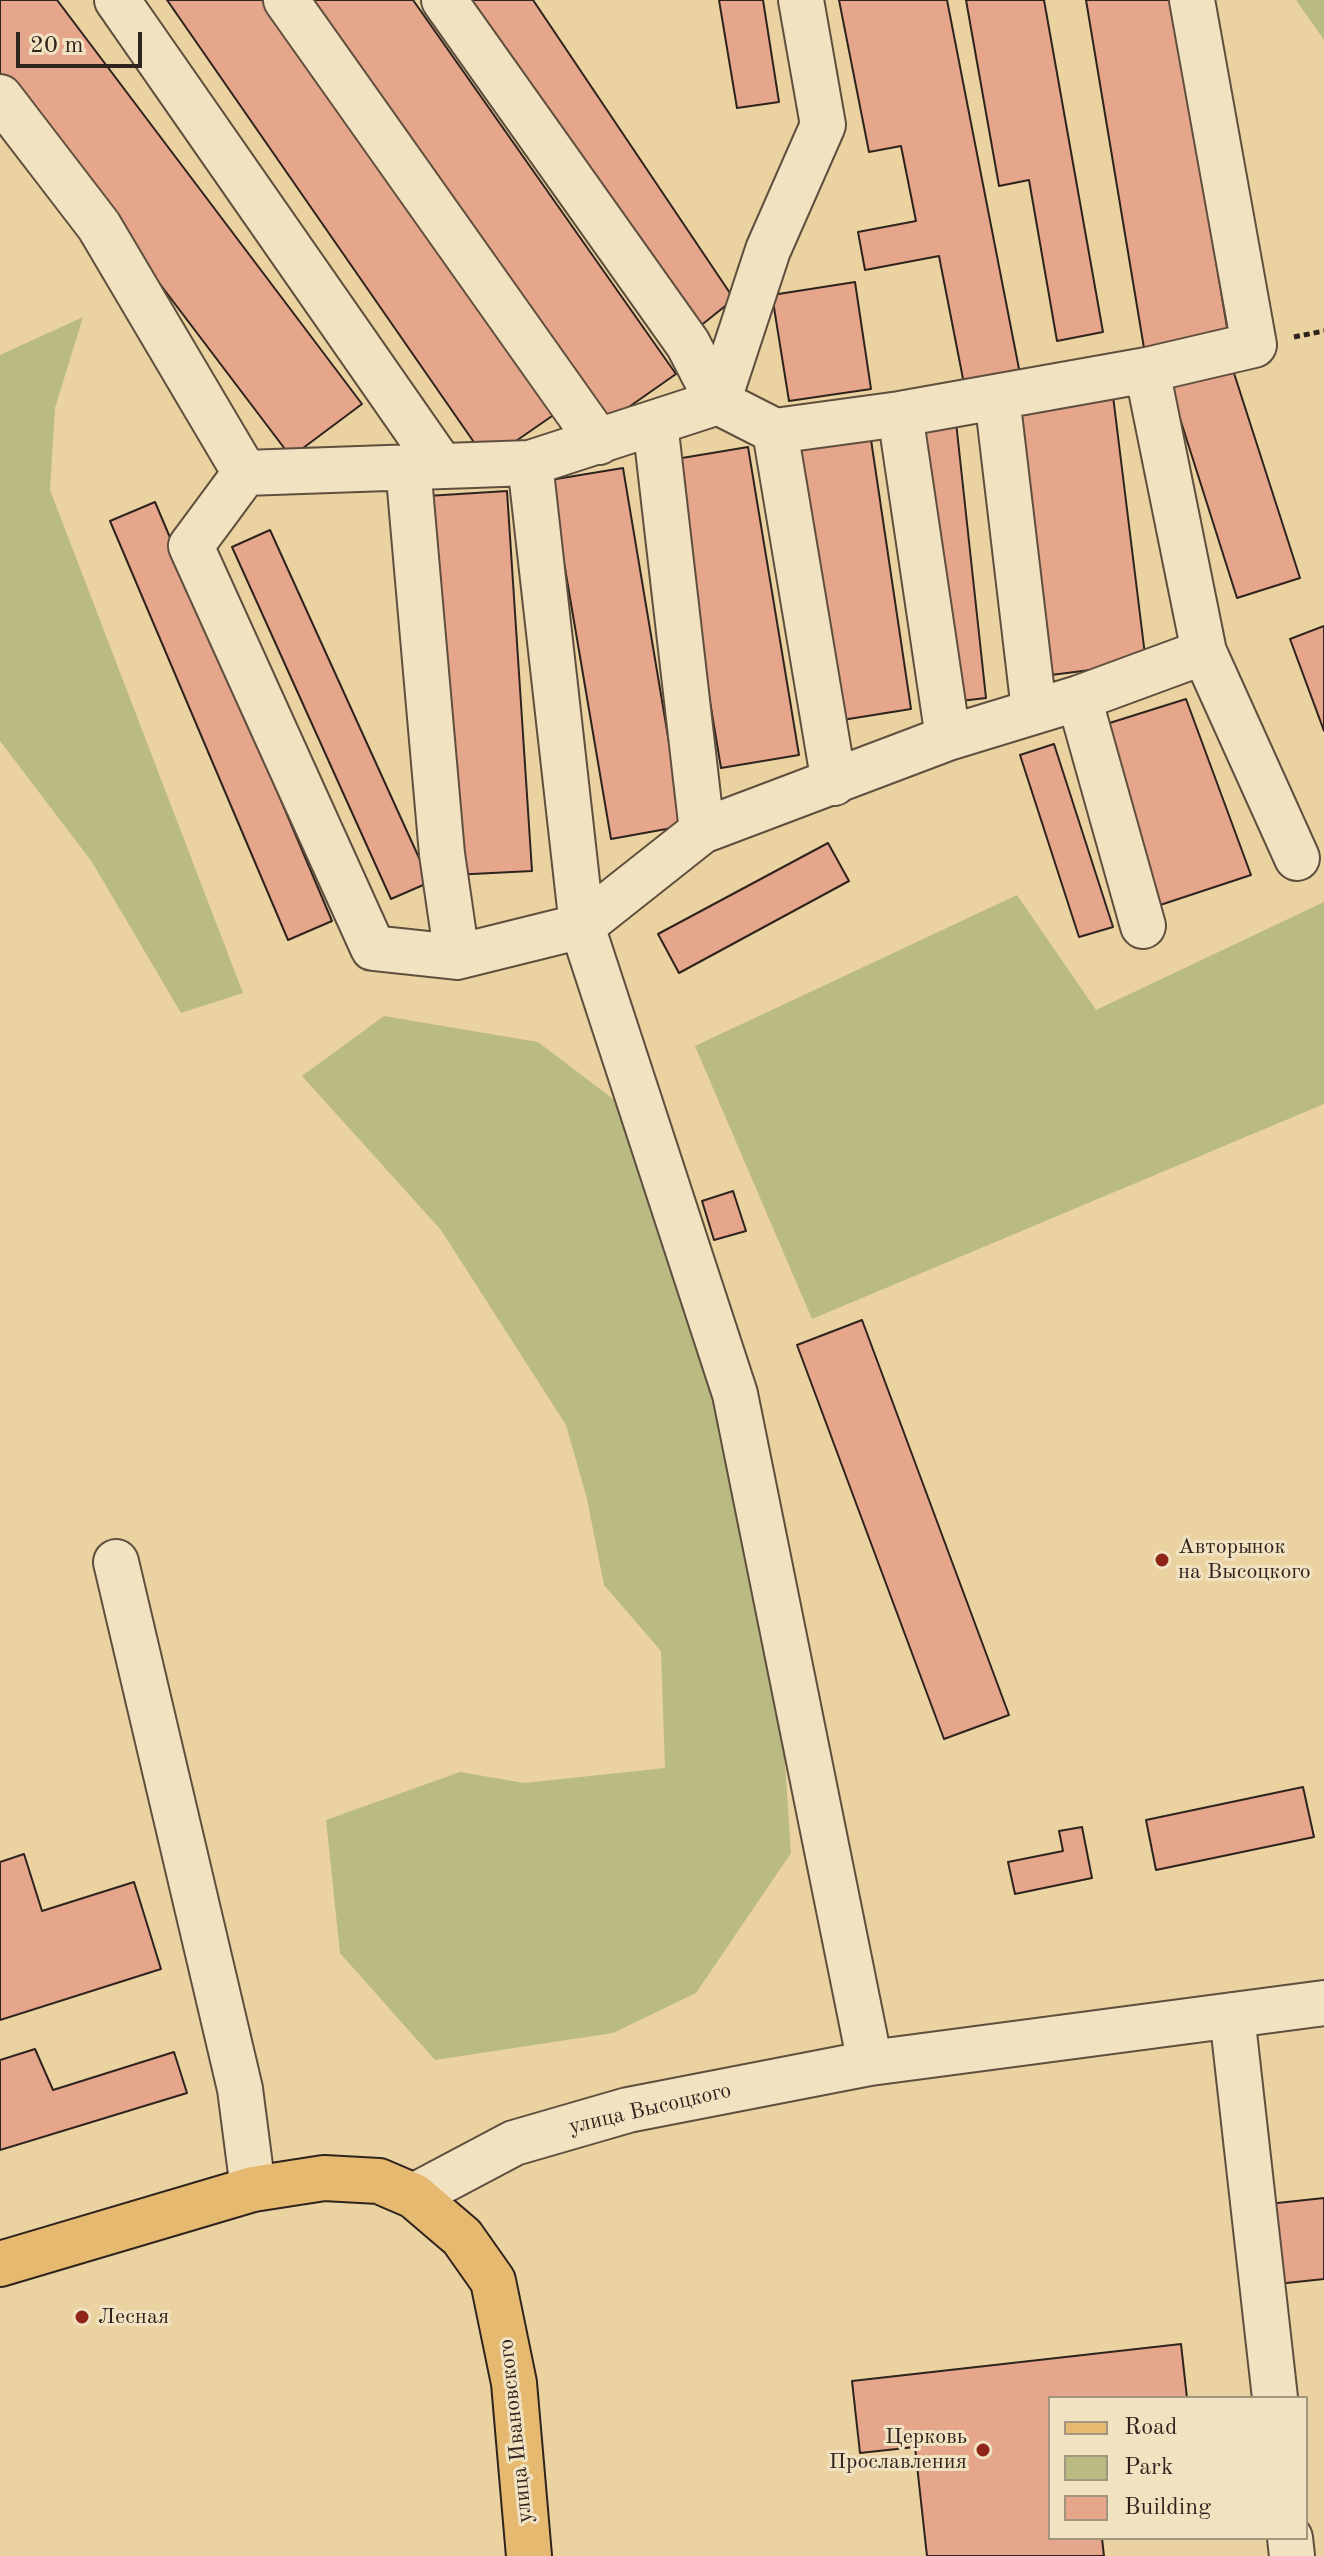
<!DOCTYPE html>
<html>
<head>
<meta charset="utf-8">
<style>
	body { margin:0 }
	#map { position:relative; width:1324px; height:2556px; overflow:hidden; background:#ead2a1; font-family:"Old Standard TT",serif }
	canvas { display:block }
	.legend { position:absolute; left:1048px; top:2396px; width:260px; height:144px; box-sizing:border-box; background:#f1e2c2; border:2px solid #a39680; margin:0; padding:10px 14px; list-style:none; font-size:24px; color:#2f231d }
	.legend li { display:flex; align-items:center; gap:16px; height:40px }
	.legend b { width:40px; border:2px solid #a39680 }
	.scale { position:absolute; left:16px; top:32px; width:126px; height:36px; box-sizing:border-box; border:4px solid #2f231d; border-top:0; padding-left:10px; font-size:24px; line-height:28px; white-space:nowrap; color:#2f231d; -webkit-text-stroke:6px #f1e2c2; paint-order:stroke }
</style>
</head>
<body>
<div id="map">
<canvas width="1324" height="2556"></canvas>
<ul class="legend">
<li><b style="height:10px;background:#e5b970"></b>Road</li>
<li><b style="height:22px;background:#babb82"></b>Park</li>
<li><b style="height:22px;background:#e5a68b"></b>Building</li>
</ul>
<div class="scale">20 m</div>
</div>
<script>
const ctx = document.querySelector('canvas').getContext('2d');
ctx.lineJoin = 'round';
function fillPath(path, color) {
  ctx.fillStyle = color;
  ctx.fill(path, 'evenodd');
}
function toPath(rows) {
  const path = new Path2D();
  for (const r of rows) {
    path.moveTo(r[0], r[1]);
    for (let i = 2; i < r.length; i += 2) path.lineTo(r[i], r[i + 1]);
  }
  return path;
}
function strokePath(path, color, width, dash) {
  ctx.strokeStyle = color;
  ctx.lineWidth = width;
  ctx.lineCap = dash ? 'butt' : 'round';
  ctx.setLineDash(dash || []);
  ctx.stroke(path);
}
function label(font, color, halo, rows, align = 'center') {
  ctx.font = font + ' "Old Standard TT",serif';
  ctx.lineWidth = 6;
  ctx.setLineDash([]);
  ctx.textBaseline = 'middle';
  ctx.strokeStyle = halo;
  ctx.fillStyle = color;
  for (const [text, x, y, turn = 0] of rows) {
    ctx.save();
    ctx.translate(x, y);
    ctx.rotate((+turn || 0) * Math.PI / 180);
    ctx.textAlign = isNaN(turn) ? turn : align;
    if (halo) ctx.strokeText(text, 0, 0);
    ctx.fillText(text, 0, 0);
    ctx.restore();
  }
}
fillPath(toPath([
	[1296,0,1324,0,1324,40],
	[83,317,55,408,50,490,243,993,181,1013,92,862,0,741,0,355],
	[1017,895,1096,1010,1324,902,1324,1104,812,1319,695,1046],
	[384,1016,538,1042,625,1108,700,1350,776,1627,791,1853,696,1993,613,2033,435,2060,340,1953,326,1820,460,1772,524,1783,665,1768,661,1651,604,1585,587,1499,566,1425,441,1230,302,1076]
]), '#babb82');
const building = toPath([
	[0,0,57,0,362,404,291,457,0,73,0,0],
	[167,0,267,0,555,414,487,461,167,0],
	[309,0,413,0,676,374,606,423,309,0],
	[464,0,533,0,734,299,694,331,464,0],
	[719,0,763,0,779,102,737,108,719,0],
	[839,0,947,0,1020,374,964,384,939,256,865,270,858,232,916,221,901,146,869,152,839,0],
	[966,0,1044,0,1103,332,1057,341,1029,180,999,186,966,0],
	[1086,0,1173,0,1228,333,1144,348,1086,0],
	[855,282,871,389,789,401,772,295,855,282],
	[1232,367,1300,578,1237,598,1170,387,1232,367],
	[1113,396,1146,663,1051,675,1018,408,1113,396],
	[956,422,986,698,952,702,922,425,956,422],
	[870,433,911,709,836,721,795,444,870,433],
	[748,447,799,755,721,768,670,460,748,447],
	[623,468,683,826,611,839,550,480,623,468],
	[507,491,532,871,452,875,427,496,507,491],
	[155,502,332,921,288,940,110,521,155,502],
	[270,530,430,882,391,899,232,547,270,530],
	[1324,626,1324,731,1290,639,1324,626],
	[1186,699,1251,875,1151,908,1100,726,1186,699],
	[1054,744,1113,927,1079,937,1020,755,1054,744],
	[828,843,849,881,679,973,658,934,828,843],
	[733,1191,746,1231,714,1240,702,1201,733,1191],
	[862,1320,1009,1715,944,1739,797,1345,862,1320],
	[1303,1787,1314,1837,1156,1870,1146,1820,1303,1787],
	[1082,1827,1092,1878,1015,1894,1008,1862,1063,1851,1059,1831,1082,1827],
	[24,1854,42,1911,134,1882,161,1969,0,2020,0,1862,24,1854],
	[35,2049,53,2090,174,2052,187,2093,0,2150,0,2060,35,2049],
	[1324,2198,1324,2279,1277,2284,1268,2204,1324,2198],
	[1181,2344,1187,2398,1050,2398,1050,2538,1102,2538,1104,2556,927,2556,915,2447,860,2453,852,2381,1181,2344]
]);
fillPath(building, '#e5a68b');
strokePath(building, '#2f231d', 2);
const minor = toPath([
	[117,0,440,464],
	[286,0,599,442],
	[444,0,688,344,718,402,768,250,823,125,801,0],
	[0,97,99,226,245,473],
	[1147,370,1204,652,1297,858],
	[997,397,1034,710],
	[900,414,948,738],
	[655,423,702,831],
	[775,431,834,783],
	[530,463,582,926,735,1394,870,2063],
	[408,466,442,854,457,957],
	[1079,698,1204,652],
	[1143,926,1079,698,948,738,702,831,582,926,457,957,373,948,191,546,245,473,530,463,718,402,775,431,900,414,1147,370,1254,345,1192,0],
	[116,1562,240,2089,253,2189],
	[1232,2015,1275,2398],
	[414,2196,514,2143,628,2110,870,2063,1324,2003],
	[1290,2538,1292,2556]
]);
const major = toPath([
	[0,2264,253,2189,324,2178,379,2181,414,2196,462,2237,493,2281,514,2383,529,2556]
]);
strokePath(minor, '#5e4f3e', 48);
strokePath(major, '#2f231d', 48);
strokePath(toPath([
	[1294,337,1324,331]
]), '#2f231d', 5, [6, 4]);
strokePath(minor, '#f1e2c2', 44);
strokePath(major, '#e5b970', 44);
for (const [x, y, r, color] of [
	[1162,1560,8,"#8f2418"],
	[82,2317,8,"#8f2418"],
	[983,2450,8,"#8f2418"]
]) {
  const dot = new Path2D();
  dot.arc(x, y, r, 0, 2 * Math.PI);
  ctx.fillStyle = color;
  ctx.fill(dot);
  strokePath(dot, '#f1e2c2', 3);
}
label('22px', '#2f231d', '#f1e2c2', [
	["Авторынок",1178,1547],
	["на Высоцкого",1178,1572],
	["Лесная",98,2317],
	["Церковь",967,2437,"right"],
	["Прославления",967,2462,"right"]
], 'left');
label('22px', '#2f231d', '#f1e2c2', [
	["улица Высоцкого",650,2109,-13],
	["улица Ивановского",516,2431,-96]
]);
</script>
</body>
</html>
